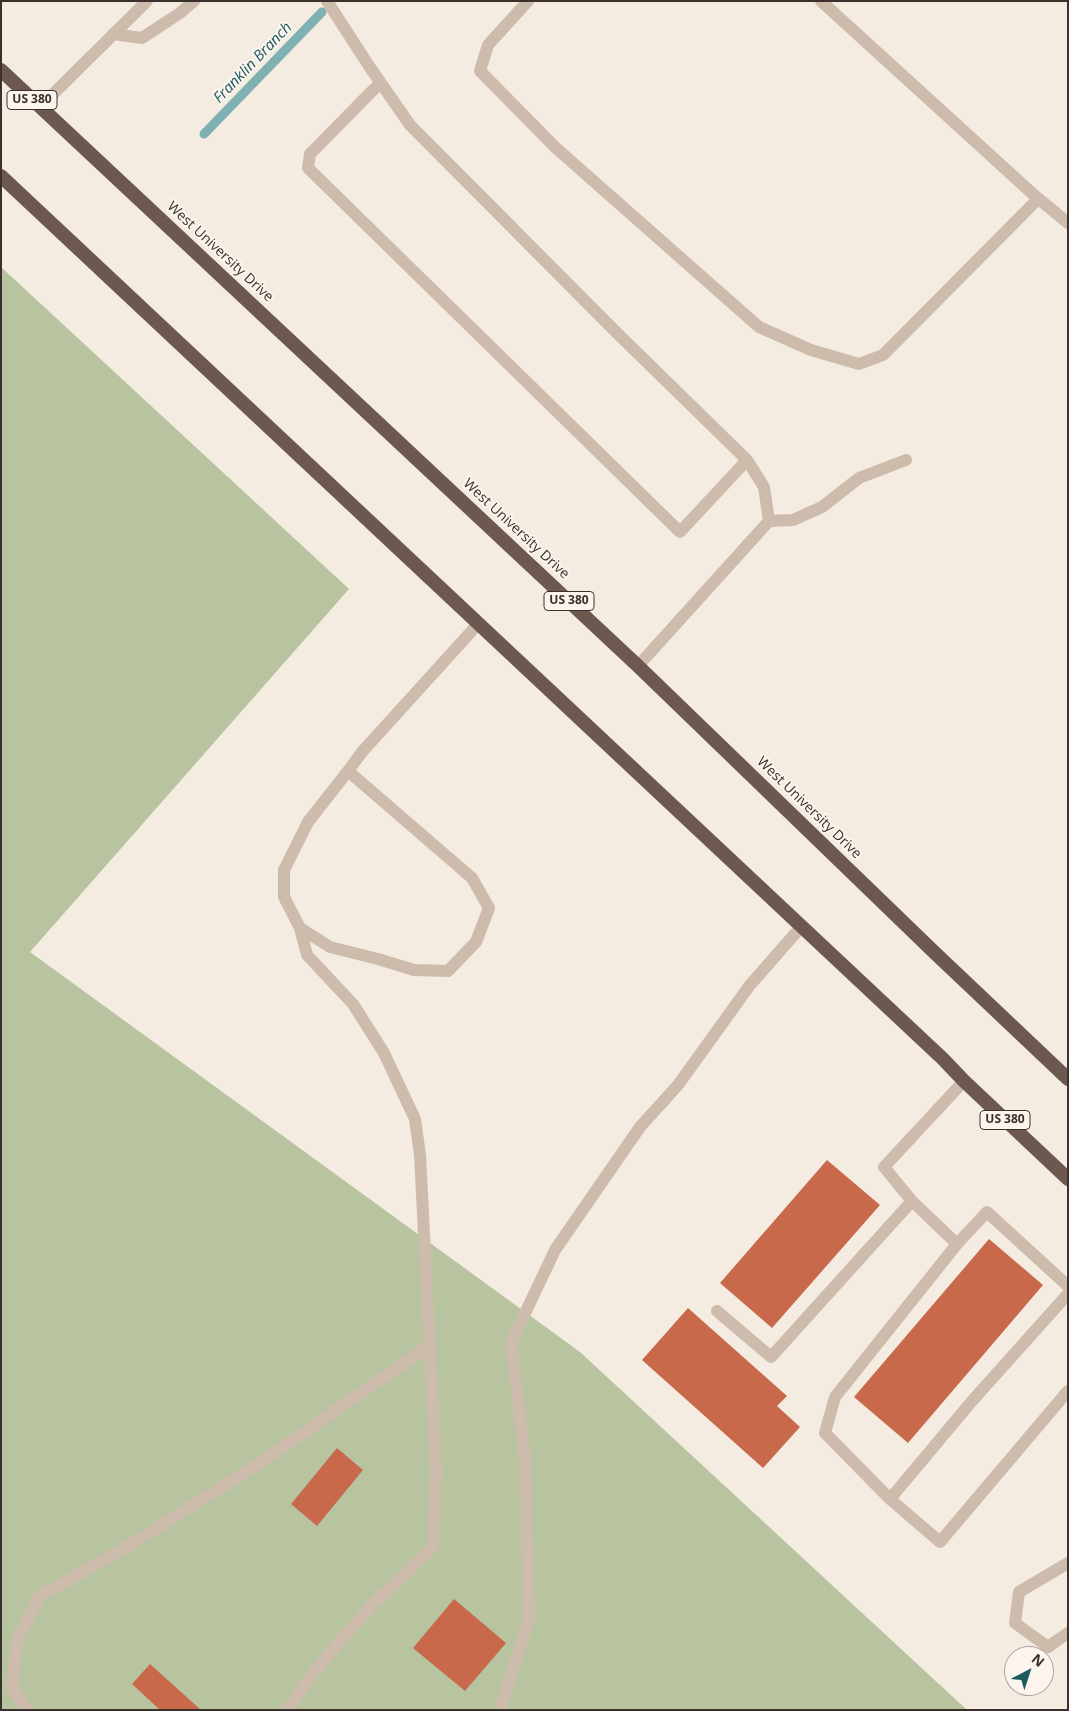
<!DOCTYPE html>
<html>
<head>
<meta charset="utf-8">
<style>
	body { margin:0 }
	#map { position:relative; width:1069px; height:1711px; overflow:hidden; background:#f4ebe1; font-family:"Open Sans",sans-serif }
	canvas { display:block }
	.frame { position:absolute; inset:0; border:2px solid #3b302b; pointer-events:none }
	.north { position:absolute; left:1004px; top:1646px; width:50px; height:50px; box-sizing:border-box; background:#fbf5ee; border:1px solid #aea6a0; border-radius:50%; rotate:40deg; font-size:14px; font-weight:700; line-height:20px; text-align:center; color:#3b302b }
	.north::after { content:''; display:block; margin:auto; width:18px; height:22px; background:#1f5a5e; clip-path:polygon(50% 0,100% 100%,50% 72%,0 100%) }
</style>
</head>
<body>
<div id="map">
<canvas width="1069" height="1711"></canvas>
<div class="frame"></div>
<div class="north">N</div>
</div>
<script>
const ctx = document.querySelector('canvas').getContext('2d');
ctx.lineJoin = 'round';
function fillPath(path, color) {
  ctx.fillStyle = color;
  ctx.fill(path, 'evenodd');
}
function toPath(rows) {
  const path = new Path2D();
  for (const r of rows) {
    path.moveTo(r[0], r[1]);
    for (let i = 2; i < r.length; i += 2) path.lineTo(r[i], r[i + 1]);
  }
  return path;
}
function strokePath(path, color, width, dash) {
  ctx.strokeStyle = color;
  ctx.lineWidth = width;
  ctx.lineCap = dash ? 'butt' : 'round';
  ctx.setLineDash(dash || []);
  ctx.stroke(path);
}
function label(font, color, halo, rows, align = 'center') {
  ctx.font = font + ' "Open Sans",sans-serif';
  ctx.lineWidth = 4;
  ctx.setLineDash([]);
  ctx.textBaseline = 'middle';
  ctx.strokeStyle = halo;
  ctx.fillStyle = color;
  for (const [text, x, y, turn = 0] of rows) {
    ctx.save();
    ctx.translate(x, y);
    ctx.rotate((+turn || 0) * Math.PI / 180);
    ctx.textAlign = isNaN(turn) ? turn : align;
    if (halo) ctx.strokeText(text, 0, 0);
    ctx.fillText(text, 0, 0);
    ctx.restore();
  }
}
fillPath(toPath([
	[1,267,349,589,30,952,580,1352,967,1710,1,1710]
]), '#b8c4a0');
strokePath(toPath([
	[204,134,322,12]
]), '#7fb0b2', 9);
fillPath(toPath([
	[827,1160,880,1205,772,1328,720,1283],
	[989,1239,1043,1285,908,1443,854,1397],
	[688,1308,787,1396,777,1406,800,1427,763,1468,642,1360],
	[337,1448,363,1470,317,1526,291,1504],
	[454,1599,506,1643,465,1691,413,1648],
	[150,1664,201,1710,160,1710,132,1684]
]), '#c8694b');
strokePath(toPath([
	[327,1,369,66,410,125,617,333,747,460,764,487,769,521],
	[528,1,488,45,480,71,556,148,759,327,811,350,859,364,883,355,1038,199],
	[821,1,1034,195,1068,223],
	[113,34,142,38,180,13,194,1],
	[380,83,310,154,308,168,680,532,747,460],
	[40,107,147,1],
	[638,666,769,521,793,520,822,507,859,478,906,460],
	[348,771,472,878,489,908,476,942,448,971,414,970,378,959,330,947,300,928,284,897,284,870,308,822,348,771,362,752,478,624],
	[912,1201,957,1244],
	[1068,1286,987,1212,957,1244,835,1397,825,1433,890,1499,972,1401,1068,1294],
	[717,1311,771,1357,912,1201,884,1167,964,1081],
	[890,1499,940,1542,1068,1391],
	[1068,1563,1019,1592,1015,1623,1048,1647,1068,1633],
	[28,1710,12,1688,17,1640,40,1596,125,1548,260,1463,430,1345],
	[287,1710,312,1674,370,1607,433,1547,436,1469,420,1155,415,1119,384,1053,353,1004,307,955,300,928],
	[500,1710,529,1619,525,1457,511,1343,555,1250,640,1127,678,1085,750,985,801,927]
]), '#cdbbac', 12);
strokePath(toPath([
	[1,70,638,666,935,953,1068,1079],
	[1,176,943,1059,964,1081,1068,1179]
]), '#6c584f', 14);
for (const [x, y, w] of [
	[32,100,50],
	[569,601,50],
	[1005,1120,50]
]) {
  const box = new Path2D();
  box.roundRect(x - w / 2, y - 9.5, w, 19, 4);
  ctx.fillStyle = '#fbf5ee';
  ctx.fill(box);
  strokePath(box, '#3b302b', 1);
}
label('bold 12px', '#3b302b', null, [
	["US 380",32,100],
	["US 380",569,601],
	["US 380",1005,1120]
]);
label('14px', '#3b302b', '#fbf5ee', [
	["West University Drive",220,252,43],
	["West University Drive",516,529,43],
	["West University Drive",809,808,44]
]);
label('italic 15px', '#1f5a5e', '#fbf5ee', [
	["Franklin Branch",253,63,-46]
]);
</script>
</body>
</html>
